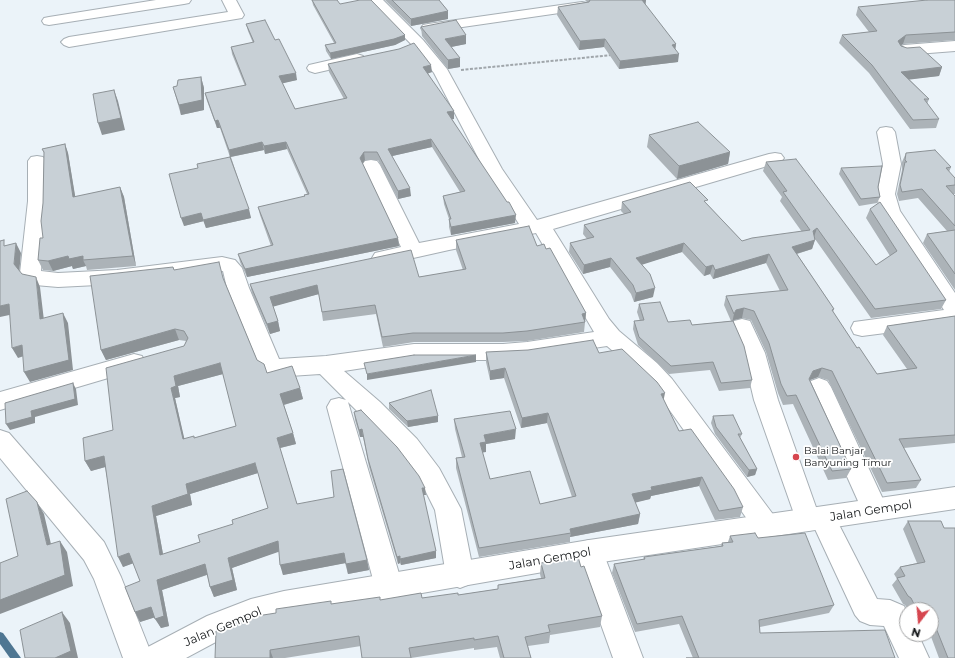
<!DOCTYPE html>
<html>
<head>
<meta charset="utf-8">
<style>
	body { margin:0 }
	#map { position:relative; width:955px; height:658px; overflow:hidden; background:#ebf3f9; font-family:Montserrat,sans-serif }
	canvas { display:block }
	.north { position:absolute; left:899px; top:602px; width:40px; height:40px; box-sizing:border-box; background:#fff; border:1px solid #a1a2a3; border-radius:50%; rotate:196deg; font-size:11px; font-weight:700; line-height:16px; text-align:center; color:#131618 }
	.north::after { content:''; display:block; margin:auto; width:14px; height:18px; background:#d6464f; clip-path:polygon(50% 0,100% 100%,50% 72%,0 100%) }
</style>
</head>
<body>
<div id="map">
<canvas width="955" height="658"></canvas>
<div class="north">N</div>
</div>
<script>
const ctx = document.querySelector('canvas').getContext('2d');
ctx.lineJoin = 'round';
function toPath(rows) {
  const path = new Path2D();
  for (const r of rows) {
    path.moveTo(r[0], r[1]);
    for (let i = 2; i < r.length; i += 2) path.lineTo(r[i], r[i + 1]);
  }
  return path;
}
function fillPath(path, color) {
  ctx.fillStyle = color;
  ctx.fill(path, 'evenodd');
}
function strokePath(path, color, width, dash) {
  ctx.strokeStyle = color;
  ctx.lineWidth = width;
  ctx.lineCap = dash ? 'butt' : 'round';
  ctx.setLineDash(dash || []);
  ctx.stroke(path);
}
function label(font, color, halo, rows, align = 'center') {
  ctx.font = font + ' Montserrat,sans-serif';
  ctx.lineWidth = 3.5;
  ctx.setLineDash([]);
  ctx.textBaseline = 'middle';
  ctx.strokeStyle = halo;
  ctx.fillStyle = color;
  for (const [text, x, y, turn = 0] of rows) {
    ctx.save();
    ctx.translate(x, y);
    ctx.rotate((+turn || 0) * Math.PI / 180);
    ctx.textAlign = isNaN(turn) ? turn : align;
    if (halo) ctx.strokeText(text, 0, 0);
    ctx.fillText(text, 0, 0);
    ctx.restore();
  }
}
fillPath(toPath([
	[0,632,3,633,21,658,10,658,0,644,0,632]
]), '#4e7692');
const minor = toPath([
	[156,0,191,0,189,3,184,4,49,25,44,24,42,21,44,18,49,17,156,0],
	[222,0,236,0,244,15,242,18,69,47,64,45,61,42,64,39,69,37,228,12,222,0],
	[368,0,383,0,423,40,447,69,502,169,537,220,769,154,775,153,781,154,784,158,781,162,553,229,609,319,619,331,657,363,672,379,775,517,779,525,775,533,766,537,757,533,656,391,641,375,607,346,527,358,503,360,414,360,344,371,380,402,417,439,439,468,461,509,474,575,470,584,460,588,450,584,446,575,435,510,421,482,399,453,348,402,403,587,399,596,389,600,379,596,375,587,327,407,331,400,339,398,346,400,320,374,275,377,261,370,227,288,223,271,117,284,58,287,35,285,28,283,23,278,20,273,28,201,28,161,31,157,37,156,43,157,46,161,46,201,41,271,58,273,117,270,222,257,235,260,242,268,249,288,279,359,326,356,414,344,503,344,527,342,594,332,536,233,449,250,382,265,375,263,372,258,375,253,401,247,362,165,365,161,371,160,377,161,380,165,419,243,519,224,484,169,434,73,413,46,368,0],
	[582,2,587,3,589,6,587,9,428,32,423,31,421,28,423,25,428,24,582,2],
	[955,41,955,51,904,55,899,53,896,50,899,47,904,45,955,41],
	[357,54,363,56,365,59,363,62,315,73,309,71,307,68,309,65,357,54],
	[886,127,892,128,895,132,901,164,895,194,900,211,955,293,955,324,862,336,854,334,851,328,854,322,944,310,880,211,877,194,883,164,877,132,880,128,886,127],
	[742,319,750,321,765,353,778,400,817,510,823,508,832,511,877,599,890,600,904,606,907,612,907,634,918,634,929,658,899,658,884,626,870,625,860,621,855,615,815,529,808,531,799,528,754,400,743,353,731,327,734,321,742,319],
	[134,354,142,356,145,362,142,368,0,410,0,392,134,354],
	[819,378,827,381,831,387,888,510,884,518,875,521,866,518,862,510,807,387,811,381,819,378],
	[0,430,9,433,104,542,121,577,153,658,123,658,94,579,84,560,0,458,0,430],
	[589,540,599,543,603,552,643,658,613,658,575,552,579,543,589,540]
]);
const major = toPath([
	[955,487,955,509,589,564,284,617,253,625,227,636,186,658,142,658,146,648,207,616,251,599,284,591,589,540,955,487]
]);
strokePath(minor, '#a7afb5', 2);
strokePath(major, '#a7afb5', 2);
strokePath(toPath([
	[461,70,612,55]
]), '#a0a6ab', 2, [3, 1.5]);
fillPath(minor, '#fff');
fillPath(major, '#fff');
fillPath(toPath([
	[312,0,340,4,405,40,395,45,331,59,326,51,325,45,334,43,313,5],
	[385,0,439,0,448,11,448,19,411,26],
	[585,0,646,0,645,5,676,44,675,49,678,62,619,69,604,47,579,50,557,15,558,7,587,2],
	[955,0,955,40,903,44,901,45,942,67,939,76,909,79,929,99,927,104,939,119,936,128,910,129,869,73,839,43,842,35,869,32,856,15,858,7],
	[246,24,275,40,297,80,282,83,295,109,344,99,329,72,328,64,432,72,428,73,454,119,452,119,515,223,451,235,449,227,449,219,444,204,443,196,460,192,432,147,392,156,411,196,398,199,378,160,365,160,362,163,398,238,399,246,247,277,240,262,238,254,271,246,260,215,258,207,304,197,304,195,307,194,287,149,265,154,264,150,231,157,251,218,206,228,204,221,184,226,198,168,230,157,220,128,217,128,207,101,205,93,245,86,232,54,231,47,253,43,248,31],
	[421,27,466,44,451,47,460,67,448,69,422,36],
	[201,77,204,88,204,110,181,115,173,87,177,86],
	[649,135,730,152,728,164,677,179,647,147],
	[65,144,68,153,75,197,120,187,124,197,136,266,87,270,86,266,73,269,72,266,53,271,43,270,38,260,43,238,44,153,42,149],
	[906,153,951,167,949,172,955,178,955,194,953,194,955,196,955,290,923,243,927,234,947,231,918,198,899,201,897,194,902,170,902,162],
	[766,162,876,265,890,256,866,218,870,209,946,300,941,309,871,318,815,239,812,249,797,254,834,309,833,312,857,348,877,374,907,369,883,335,887,326,955,316,955,443,904,448,921,480,916,488,882,492,828,380,818,377,810,380,851,469,846,478,828,480,793,404,783,405,778,393,766,352,751,320,742,318,734,320,733,321,752,380,750,388,719,391,710,370,669,374,638,345,633,329,634,321,640,321,637,312,639,304,668,322,692,325,731,321,724,305,726,296,780,291,766,263,713,279,710,274,704,276,682,252,642,264,653,297,634,302,631,294,610,267,583,274,569,252,570,243,587,239,583,234,584,225,624,214,621,211,622,202,707,204,742,241,802,232,780,201,782,197,763,171],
	[841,168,878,187,880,197,877,203,859,206,839,174],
	[456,240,537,246,546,249,586,313,584,332,527,341,503,342,414,342,383,347,376,314,323,321,319,294,273,306,278,321,280,331,270,334,252,294,250,284,419,277,463,270,456,250],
	[174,270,224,280,257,360,267,373,300,388,303,399,284,405,293,433,296,444,280,448,297,504,367,560,369,570,348,574,345,563,283,575,279,551,232,568,237,590,214,597,210,587,207,575,162,590,169,626,161,628,155,617,140,622,135,612,140,581,133,563,123,567,105,467,91,471,85,461,113,430,184,346,186,341,179,340,106,360,101,350],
	[223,374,236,426,194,438,184,439,175,398,180,397,178,386],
	[258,473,268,508,233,524,200,542,163,554,156,516,192,505,190,494],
	[486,352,599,353,663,399,679,431,743,507,740,517,715,520,699,486,651,496,650,499,635,502,640,514,638,524,570,537,570,542,479,557,456,468,456,458,462,457,455,429,454,419,515,439,486,444,486,452,482,452,490,479,540,504,572,497,547,423,521,428,504,378,490,380,486,362],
	[389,403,438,416,438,422,408,427,389,409],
	[354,412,426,495,423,495,436,551,436,558,401,565,400,563,398,564,369,467,363,437,360,437,355,420],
	[713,416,742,434,740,438,757,469,755,475,747,477,715,434,711,423],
	[908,521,941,521,955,658,939,658,930,634,931,634,931,610,908,610,905,605,903,604,892,585,897,579,894,574,900,567,917,563,903,529],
	[730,536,758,538,834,605,829,613,760,627,760,633,895,658,693,658,679,624,635,632,612,573,614,564,643,560,644,557,721,546,722,543,728,542],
	[541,563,581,567,602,616,600,627,550,635,549,643,528,646,531,658,500,658,497,647,474,650,474,648,411,658,362,658,361,646,285,658,215,658,331,601,331,604,380,600,422,598,458,595,498,589,498,585,541,578,540,574]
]), '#acb3b8');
fillPath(toPath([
	[641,0,646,0,645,7],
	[448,11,448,19,411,26,411,19],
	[405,35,405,40,395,45,331,59,330,53],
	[466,35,466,44,446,48,445,39],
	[906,35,903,44,895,49,898,41],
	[605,39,604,47,579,50,580,41],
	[676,44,675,52,672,45],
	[679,54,678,62,619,69,620,61],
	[460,58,460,67,448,69,448,60],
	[431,65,432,72,424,75,423,67],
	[942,67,939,76,898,81,901,72],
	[296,73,297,80,280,84,279,76],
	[201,77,204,88,204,110,181,115,179,105],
	[114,90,118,101,125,130,102,135,98,123],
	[454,111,454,119,447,120,447,112],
	[218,120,220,128,217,128,215,121],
	[431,139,432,147,388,157,388,149],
	[262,142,264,150,230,157,229,150],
	[286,142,287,149,265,154,264,146],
	[65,144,68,153,77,207,73,197],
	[364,152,365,160,361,166,360,158],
	[730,152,728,164,677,179,679,166],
	[120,187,124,197,136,266,133,256],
	[410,188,411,196,398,199,398,191],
	[249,209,251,218,206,228,203,220],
	[201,213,204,221,184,226,181,218],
	[516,215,515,223,451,235,451,227],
	[817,228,814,237,813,231],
	[398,238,399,246,247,277,245,269],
	[815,240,812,249,789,256,792,247],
	[16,243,21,253,19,274,14,264],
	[684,243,682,252,635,267,636,258],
	[769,254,766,263,713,279,715,270],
	[68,256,83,256,83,260,86,266,73,269,72,266,53,271,48,261],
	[611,258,610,267,583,274,584,265],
	[713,265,710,274,704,276,706,267],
	[36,277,40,287,45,329,40,319],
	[317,285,319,294,272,307,270,297],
	[655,288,653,297,634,302,636,293],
	[9,304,14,314,0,317,0,306],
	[744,308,742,318,734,320,732,323,734,314,736,310],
	[63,313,68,323,73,370,30,382,24,372],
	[586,313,585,322,582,314],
	[278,321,280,331,270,334,267,324],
	[175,329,179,340,106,360,101,350],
	[22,345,27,355,18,358,12,348],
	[476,355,476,362,367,380,367,374],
	[220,363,223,374,178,386,180,397,175,398,187,450,183,439,171,388,174,376],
	[505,368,504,378,490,380,490,371],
	[822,368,818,377,810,380,809,379,813,371],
	[73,383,76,389,78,405,35,417,35,423,10,430,6,424,31,411],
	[300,388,303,399,283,405,280,394],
	[665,393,663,403,661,394],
	[548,413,547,423,521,428,522,418],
	[438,416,438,422,408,427,407,421],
	[362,429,363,437,360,437,359,430],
	[516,429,515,439,486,444,486,452,480,453,480,443,484,435],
	[293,433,296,444,280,448,277,438],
	[104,456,109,466,91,471,85,461],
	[255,463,258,473,190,494,192,505,156,516,165,565,160,555,152,506,186,484],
	[757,469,755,475,747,477,749,470],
	[702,477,699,486,651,496,650,499,630,504,632,494,651,487],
	[422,488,425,488,426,495,422,495],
	[37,502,44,514,54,557,47,545],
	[640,514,638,524,570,537,571,533,570,529],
	[60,541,67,552,73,586,0,614,0,600],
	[278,541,281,551,232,568,237,590,214,597,210,587,228,558],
	[436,551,436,558,401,565,400,559],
	[129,553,134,563,123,567,118,557],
	[344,553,346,563,283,575,280,565],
	[400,556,400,563,398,564,397,557],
	[367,560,369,570,348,574,346,564],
	[205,564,209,574,162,590,169,626,161,628,155,619,157,580],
	[151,607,156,617,140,622,135,612],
	[62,612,70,623,78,658,55,658],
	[270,650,273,658,270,658]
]), '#8c9296');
const building = toPath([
	[312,0,337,0,340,4,360,0,371,0,405,35,394,39,330,53,325,45,336,43,312,0],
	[392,0,439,0,448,11,411,19,392,0],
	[590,0,642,0,676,44,672,45,679,54,620,61,605,39,580,41,558,7,589,2,590,0],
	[927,0,955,0,955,32,906,35,898,41,901,46,907,48,920,47,942,67,901,72,929,99,924,99,939,119,913,120,872,65,842,35,877,31,858,7,927,0],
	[265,20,275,40,279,39,296,73,279,76,295,109,347,98,328,64,399,49,414,43,431,65,423,67,454,111,447,112,507,202,509,202,516,215,451,227,449,219,451,219,443,196,465,191,431,139,388,149,410,188,398,191,377,152,364,152,360,158,398,238,245,269,238,254,273,245,258,207,305,196,304,195,309,194,286,142,264,146,262,142,229,150,218,120,215,121,205,93,246,85,231,47,254,42,246,24,265,20],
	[456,20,466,35,445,39,460,58,448,60,421,27,456,20],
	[201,77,202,100,179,105,173,87,177,86,178,80,201,77],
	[114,90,121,118,98,123,93,94,114,90],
	[698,122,730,152,679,166,649,135,698,122],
	[65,144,73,197,120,187,133,256,83,260,83,256,69,259,68,256,48,261,38,260,40,238,43,238,41,221,43,203,44,152,42,149,65,144],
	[935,150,951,167,946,168,955,178,955,185,946,186,955,196,955,226,922,189,902,192,900,185,905,162,907,162,905,160,906,153,935,150],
	[230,157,249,209,203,220,201,213,181,218,169,174,198,168,197,164,230,157],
	[796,159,876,265,897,251,870,209,880,202,946,300,875,309,817,228,813,231,815,240,792,247,834,309,832,310,857,348,859,347,877,374,917,368,887,326,955,316,955,435,899,439,921,480,887,483,832,371,822,368,813,371,809,379,851,469,832,471,796,395,787,396,781,384,769,343,754,311,744,308,736,310,734,314,726,296,788,290,769,254,715,270,713,265,706,267,684,243,636,258,650,274,655,288,636,293,633,285,611,258,584,265,570,243,594,237,584,225,631,212,622,202,690,182,708,200,704,201,742,241,752,238,810,230,783,192,787,191,766,162,796,159],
	[882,166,878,187,880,197,861,199,841,168,882,166],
	[529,226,537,246,544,244,546,249,550,248,586,313,582,314,585,322,527,331,503,333,413,333,382,337,375,305,322,312,317,285,270,297,278,321,267,324,250,284,411,250,419,277,466,269,456,240,529,226],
	[955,230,955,274,927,234,955,230],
	[4,240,4,246,16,243,14,264,22,274,36,277,40,319,63,313,69,360,24,372,22,345,12,348,9,304,0,306,0,241,4,240],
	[219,262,223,278,257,360,264,364,267,373,292,366,300,388,280,394,293,433,277,438,297,504,334,497,331,471,343,469,367,560,346,564,344,553,280,565,278,541,228,558,233,580,210,587,205,564,157,580,164,616,155,619,151,607,135,612,125,587,140,581,129,553,118,557,104,456,85,461,83,438,113,430,106,368,184,346,188,338,184,331,175,329,101,350,90,276,173,267,174,270,219,262],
	[220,363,236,426,194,438,194,436,183,439,171,388,176,386,174,376,220,363],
	[255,463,268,508,232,520,233,524,198,535,200,542,160,555,152,506,188,494,186,484,255,463],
	[660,302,668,322,690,320,692,325,733,321,744,346,752,380,721,383,713,362,671,366,639,337,634,321,644,320,639,304,660,302],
	[593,340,599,353,622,349,657,382,665,393,661,394,679,431,691,429,734,489,743,507,719,511,702,477,651,487,652,490,632,494,640,514,570,529,571,533,479,548,456,458,465,457,454,419,510,411,516,429,484,435,486,442,480,443,490,479,530,471,540,504,576,496,548,413,522,418,505,368,490,371,486,352,528,350,593,340],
	[414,355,476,355,367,374,364,363,414,355],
	[73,383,75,399,31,411,32,417,6,424,5,403,73,383],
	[431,390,438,416,407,421,389,403,431,390],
	[361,410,397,447,419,476,425,488,422,488,436,551,400,559,400,556,397,557,368,459,362,429,359,430,354,412,361,410],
	[733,415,742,434,738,434,757,469,749,470,716,427,713,416,733,415],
	[27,491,37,502,47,545,60,541,65,575,0,600,0,563,18,556,6,499,27,491],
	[908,521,941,521,944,528,955,528,955,658,948,658,932,618,931,618,931,610,917,610,911,598,908,596,897,578,905,576,900,567,925,562,908,521],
	[755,533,758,538,805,533,834,605,759,620,760,633,885,630,895,658,686,658,699,658,682,616,637,624,614,564,645,559,644,557,723,546,722,543,733,542,730,536,755,533],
	[578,557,581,567,584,566,602,616,548,625,550,632,525,637,531,658,504,658,498,636,474,640,474,638,409,648,411,658,362,658,359,636,270,650,270,658,215,658,216,631,244,618,276,613,276,609,331,601,331,604,380,597,380,600,421,593,422,598,458,593,458,595,498,589,498,585,545,578,541,563,578,557],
	[62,612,71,651,55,658,25,658,20,630,62,612]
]);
fillPath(building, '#c8d0d6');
strokePath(building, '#8c9296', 1);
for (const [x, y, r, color] of [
	[796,457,4,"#d6464f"]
]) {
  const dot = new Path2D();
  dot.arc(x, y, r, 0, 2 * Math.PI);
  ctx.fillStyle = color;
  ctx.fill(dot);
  strokePath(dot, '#fff', 1.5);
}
label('10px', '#131618', '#fff', [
	["Balai Banjar",804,451],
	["Banyuning Timur",804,463]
], 'left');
label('12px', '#131618', '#fff', [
	["Jalan Gempol",871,511,-9],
	["Jalan Gempol",550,559,-10],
	["Jalan Gempol",223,627,-23]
]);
</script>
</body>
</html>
